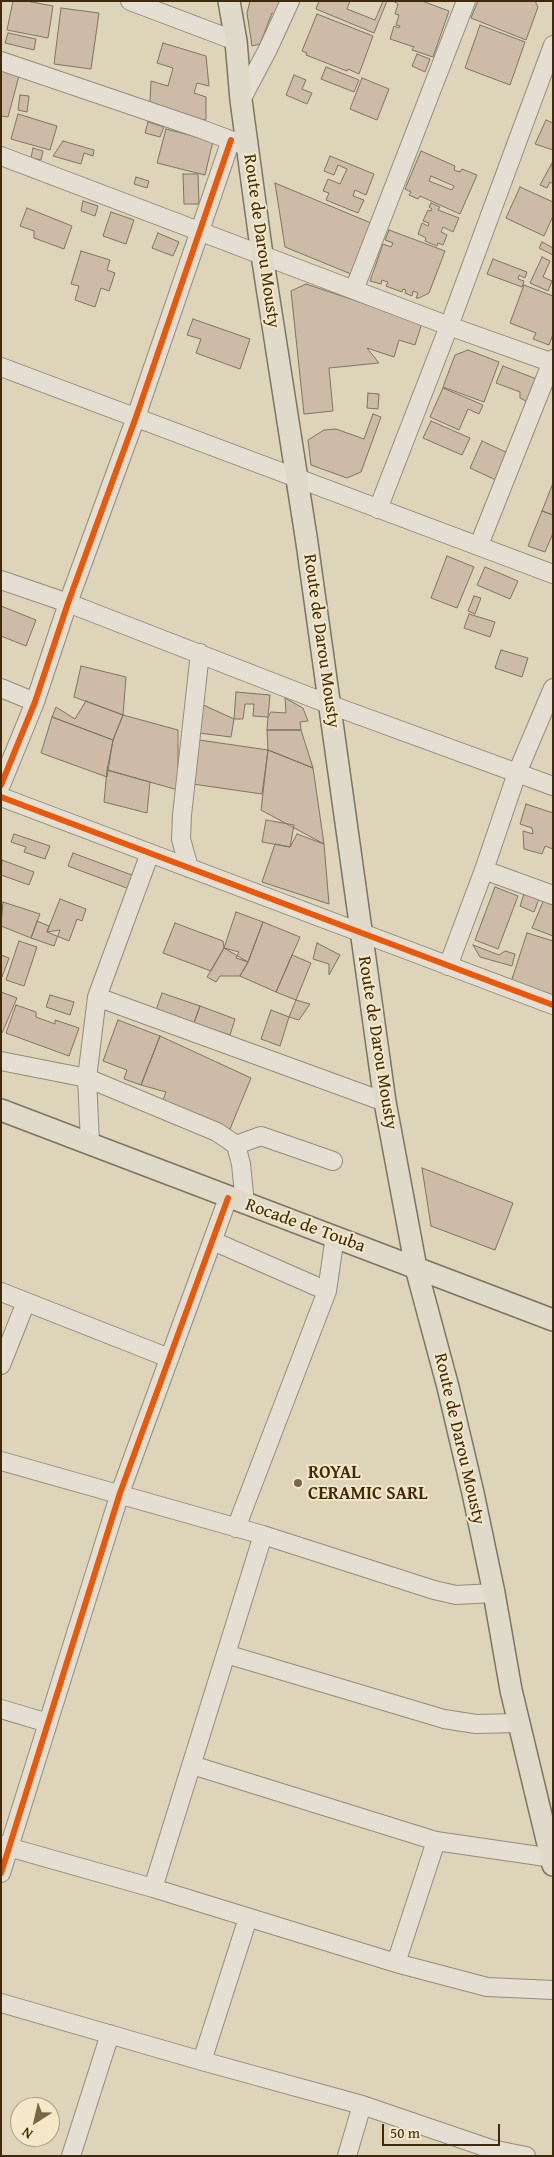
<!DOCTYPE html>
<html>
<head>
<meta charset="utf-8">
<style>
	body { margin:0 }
	#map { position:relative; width:554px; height:2157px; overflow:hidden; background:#ddd4b9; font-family:"Gentium Book Plus",serif }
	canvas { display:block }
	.frame { position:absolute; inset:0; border:2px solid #422a08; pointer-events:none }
	.north { position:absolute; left:10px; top:2097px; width:50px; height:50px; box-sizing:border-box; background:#f3e8c8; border:1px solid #ac9c7b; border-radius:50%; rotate:215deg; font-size:14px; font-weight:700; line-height:20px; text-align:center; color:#422a08 }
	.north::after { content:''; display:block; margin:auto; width:18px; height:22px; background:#786646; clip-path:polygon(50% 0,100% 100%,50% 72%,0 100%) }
	.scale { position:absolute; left:382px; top:2124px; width:118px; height:22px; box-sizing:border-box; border:2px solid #422a08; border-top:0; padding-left:6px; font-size:15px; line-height:18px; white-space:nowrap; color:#422a08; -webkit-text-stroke:4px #f3e8c8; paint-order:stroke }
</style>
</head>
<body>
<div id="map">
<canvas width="554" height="2157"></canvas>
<div class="frame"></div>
<div class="north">N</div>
<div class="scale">50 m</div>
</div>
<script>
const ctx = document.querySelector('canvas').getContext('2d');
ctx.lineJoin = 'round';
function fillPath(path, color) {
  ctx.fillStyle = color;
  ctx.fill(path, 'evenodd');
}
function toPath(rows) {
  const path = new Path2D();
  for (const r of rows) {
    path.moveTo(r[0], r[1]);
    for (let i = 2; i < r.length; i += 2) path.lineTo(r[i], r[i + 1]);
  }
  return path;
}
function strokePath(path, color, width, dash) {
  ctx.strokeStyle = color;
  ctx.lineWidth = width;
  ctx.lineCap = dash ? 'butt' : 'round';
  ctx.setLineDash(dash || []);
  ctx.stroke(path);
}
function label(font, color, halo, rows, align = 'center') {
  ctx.font = font + ' "Gentium Book Plus",serif';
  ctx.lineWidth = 4;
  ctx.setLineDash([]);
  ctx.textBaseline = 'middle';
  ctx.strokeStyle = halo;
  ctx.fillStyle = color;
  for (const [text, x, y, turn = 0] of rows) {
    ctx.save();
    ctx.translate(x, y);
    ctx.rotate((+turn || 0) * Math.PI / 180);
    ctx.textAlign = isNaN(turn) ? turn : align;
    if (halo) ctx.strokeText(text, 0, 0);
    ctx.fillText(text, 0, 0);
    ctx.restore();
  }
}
const building = toPath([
	[13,1,26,1,53,6,48,38,7,30,13,1],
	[250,1,281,1,276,15,272,13,260,44,252,46,247,13,250,1],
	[319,1,350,1,347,9,375,20,383,1,387,1,374,33,316,9,319,1],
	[422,1,449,11,433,57,412,50,414,47,390,39,394,26,399,28,400,26,396,25,399,15,395,14,398,4,393,1,422,1],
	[478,1,535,1,538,7,526,40,471,18,478,1],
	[61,8,99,13,91,69,54,64,61,8],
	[317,14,373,36,359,74,348,69,347,71,306,55,307,53,302,51,317,14],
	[480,25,525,42,510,85,465,68,480,25],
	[8,33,36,39,34,50,5,43,8,33],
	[163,43,206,56,209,86,197,83,194,93,206,97,206,119,201,121,150,102,151,81,168,86,173,68,157,63,163,43],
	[417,54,430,59,425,72,412,66,417,54],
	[326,67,359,80,354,92,321,79,326,67],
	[1,71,19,76,8,117,1,116,1,71],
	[294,75,306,80,302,89,312,93,307,104,286,95,294,75],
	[362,78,389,89,377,120,350,109,362,78],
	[20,95,29,96,27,112,18,110,20,95],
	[18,114,57,126,50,150,11,139,18,114],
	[546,120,553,123,553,150,535,144,546,120],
	[148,122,164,127,160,137,145,133,148,122],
	[166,129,213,141,205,175,157,163,166,129],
	[63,141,94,150,93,156,84,153,81,164,53,156,63,141],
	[33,148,43,151,41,160,31,158,33,148],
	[421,151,455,166,454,170,460,172,462,169,477,175,460,214,420,196,418,199,409,195,411,192,405,189,421,151],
	[431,176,454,186,452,190,429,181,431,176],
	[330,156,374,174,366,195,355,190,353,196,364,200,358,213,326,200,329,193,323,191,328,179,340,184,347,169,338,165,334,175,324,171,330,156],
	[552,163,553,184,550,182,547,188,540,185,552,163],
	[183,174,198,174,199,204,184,204,183,174],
	[136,177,149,181,147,188,134,184,136,177],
	[275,183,371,223,351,274,285,247,275,183],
	[520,187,553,202,553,216,544,236,506,218,520,187],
	[83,201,98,206,95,216,81,211,83,201],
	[431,203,440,207,438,210,459,218,453,232,443,227,441,232,447,235,443,245,438,243,437,246,425,241,426,238,418,234,422,223,428,226,429,223,423,221,428,210,431,211,432,209,429,207,431,203],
	[27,208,72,226,64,249,34,238,34,231,20,226,27,208],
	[111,212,134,220,126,244,103,236,111,212],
	[389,230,445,251,429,293,419,298,416,298,418,293,413,291,412,296,405,293,406,290,403,289,402,292,386,286,388,282,382,280,381,284,370,281,383,244,391,247,393,243,385,240,389,230],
	[158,233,179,242,173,256,152,248,158,233],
	[542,242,553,248,553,255,539,248,542,242],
	[81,251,110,260,107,270,115,273,109,291,101,288,95,307,75,300,79,286,71,284,81,251],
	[542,257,550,261,543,277,552,281,548,291,530,283,542,257],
	[493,259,527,272,525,278,519,275,518,279,524,281,522,287,487,274,493,259],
	[306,284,422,323,415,345,399,340,394,357,367,348,379,363,329,368,333,411,304,414,291,291,306,284],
	[524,285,553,296,553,334,549,345,533,339,536,333,510,323,524,285],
	[193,319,250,339,240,369,196,353,201,339,187,335,193,319],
	[468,350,499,362,484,402,443,387,455,355,468,350],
	[503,366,539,380,530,403,520,398,520,392,496,383,503,366],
	[443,388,483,405,479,414,468,409,459,430,430,417,443,388],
	[368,393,379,394,378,409,367,408,368,393],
	[373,414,381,417,361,472,347,478,311,465,308,440,324,430,336,429,364,439,373,414],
	[431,421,470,438,462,455,423,438,431,421],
	[482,441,510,454,498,481,470,468,482,441],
	[553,483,553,515,542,511,553,483],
	[542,511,553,515,553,533,545,552,528,546,542,511],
	[447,556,474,567,457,608,431,598,447,556],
	[485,567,518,581,510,599,477,585,485,567],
	[474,596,481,598,475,614,468,611,474,596],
	[1,606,36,620,26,646,1,636,1,606],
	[469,614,495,622,490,637,464,628,469,614],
	[501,650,528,658,522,677,495,668,501,650],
	[81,666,126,677,123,715,74,697,81,666],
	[236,692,270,695,268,717,253,716,254,704,245,704,243,719,234,719,236,692],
	[285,698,303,708,308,721,300,722,301,730,267,730,268,717,271,712,286,713,285,698],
	[86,701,123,715,113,740,52,717,56,707,75,719,86,701],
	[199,703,234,719,231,737,199,733,199,703],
	[123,715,178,730,178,790,107,770,113,740,123,715],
	[52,717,113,740,107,777,41,753,52,717],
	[267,730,301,730,313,768,268,750,267,730],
	[199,740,268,750,262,794,193,784,199,740],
	[268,750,313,768,324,844,261,810,268,750],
	[107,770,150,782,147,813,104,802,107,770],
	[526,804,553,813,553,849,545,846,542,854,524,849,523,831,533,834,532,828,520,824,526,804],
	[266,820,294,825,290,847,262,842,266,820],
	[14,834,50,846,45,859,24,852,26,847,11,842,14,834],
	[297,834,324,844,329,904,262,882,275,844,290,847,297,834],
	[73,853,137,877,132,890,68,866,73,853],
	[2,860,34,872,29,885,1,875,2,860],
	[495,887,518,896,498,949,475,940,495,887],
	[524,894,539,899,534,912,520,906,524,894],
	[60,899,86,909,82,921,77,919,69,941,47,932,60,899],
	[544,899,553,903,553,936,532,928,544,899],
	[3,902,40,914,31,938,1,926,3,902],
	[236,912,263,922,248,962,236,958,239,952,224,948,236,912],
	[37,921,49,926,47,932,60,930,54,946,31,938,37,921],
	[263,922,300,937,276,992,240,976,248,962,263,922],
	[175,923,223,941,224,948,211,971,163,953,175,923],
	[527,933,553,941,553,995,511,982,527,933],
	[19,941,37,947,24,986,6,980,19,941],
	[317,943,340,955,329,975,329,964,313,959,317,943],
	[473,945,499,955,505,951,515,954,512,966,480,957,473,945],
	[224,948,248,962,240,976,220,976,216,982,207,977,224,948],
	[1,955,9,958,2,977,1,976,1,955],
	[292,955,311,963,296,1000,276,992,292,955],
	[1,992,17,998,2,1033,1,1033,1,992],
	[162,993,200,1006,194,1023,156,1010,162,993],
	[50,995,74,1002,70,1015,46,1007,50,995],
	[296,1000,310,1004,299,1020,289,1017,296,1000],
	[16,1005,36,1012,36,1017,55,1024,55,1020,79,1028,69,1056,6,1033,16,1005],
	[200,1006,235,1019,230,1035,194,1023,200,1006],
	[271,1010,289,1017,280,1046,261,1039,271,1010],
	[118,1020,160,1036,141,1085,124,1079,127,1070,103,1061,118,1020],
	[160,1036,251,1078,230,1129,163,1100,166,1092,141,1085,160,1036],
	[422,1168,513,1203,495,1250,431,1226,422,1168]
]);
fillPath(building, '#cdbba8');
strokePath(building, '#7d7562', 1);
const minor = toPath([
	[130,1,236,41],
	[1,61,201,129,241,144],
	[241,100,268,49,290,1],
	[1,156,449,326,553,363],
	[354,290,466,1],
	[1,367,553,574],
	[378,509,449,326,553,45],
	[479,545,553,359],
	[1,580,68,603,331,705,553,786],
	[1,688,35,702],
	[1,785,35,702,68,603,136,417,231,140],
	[1,797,553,1005],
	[189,868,181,839,182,815,200,653],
	[484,870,553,895],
	[448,966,484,870,517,773,553,688],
	[97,997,385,1102],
	[1,1061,87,1078,217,1132,236,1145,241,1164,245,1204],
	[90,1143,87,1078,97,997,150,853],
	[236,1145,261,1136,333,1161],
	[213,1241,327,1291],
	[1,1292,169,1358],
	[1,1365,26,1302],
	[1,1461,263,1535,434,1590,456,1595,494,1593],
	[236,1528,327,1291,335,1236],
	[226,1654,444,1719,476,1724,518,1723],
	[1,1709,48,1723],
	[192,1765,436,1841,553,1858],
	[1,1845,153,1888,396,1963,487,1987,553,1990],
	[1,1873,120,1493,228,1198],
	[153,1888,263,1535],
	[396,1963,436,1841],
	[1,2003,202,2061,362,2105,491,2149,526,2156],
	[202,2061,248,1918],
	[71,2156,110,2034],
	[347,2156,362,2105]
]);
const major = toPath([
	[229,1,236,41,241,100,262,255,307,543,385,1102,416,1268,448,1387,473,1493,494,1593,511,1690,553,1865],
	[1,1110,553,1320]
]);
strokePath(minor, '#948c79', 20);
strokePath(major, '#7d7562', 24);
strokePath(minor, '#e4dfd2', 18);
strokePath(major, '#dfdaca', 21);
strokePath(toPath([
	[1,785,35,702,68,603,136,417,231,140],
	[1,797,553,1005],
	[1,1873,120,1493,228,1198]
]), '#e8590c', 6);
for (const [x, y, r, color] of [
	[298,1483,5,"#786646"]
]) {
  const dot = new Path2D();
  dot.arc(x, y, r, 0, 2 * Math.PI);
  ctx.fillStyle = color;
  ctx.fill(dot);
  strokePath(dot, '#f3e8c8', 2);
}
label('18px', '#422a08', '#f3e8c8', [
	["Route de Darou Mousty",261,241,82],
	["Route de Darou Mousty",321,641,82],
	["Route de Darou Mousty",377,1043,81],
	["Rocade de Touba",305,1226,20],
	["Route de Darou Mousty",459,1439,77]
]);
label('bold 18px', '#422a08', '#f3e8c8', [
	["ROYAL",308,1473],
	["CERAMIC SARL",308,1494]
], 'left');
</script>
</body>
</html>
